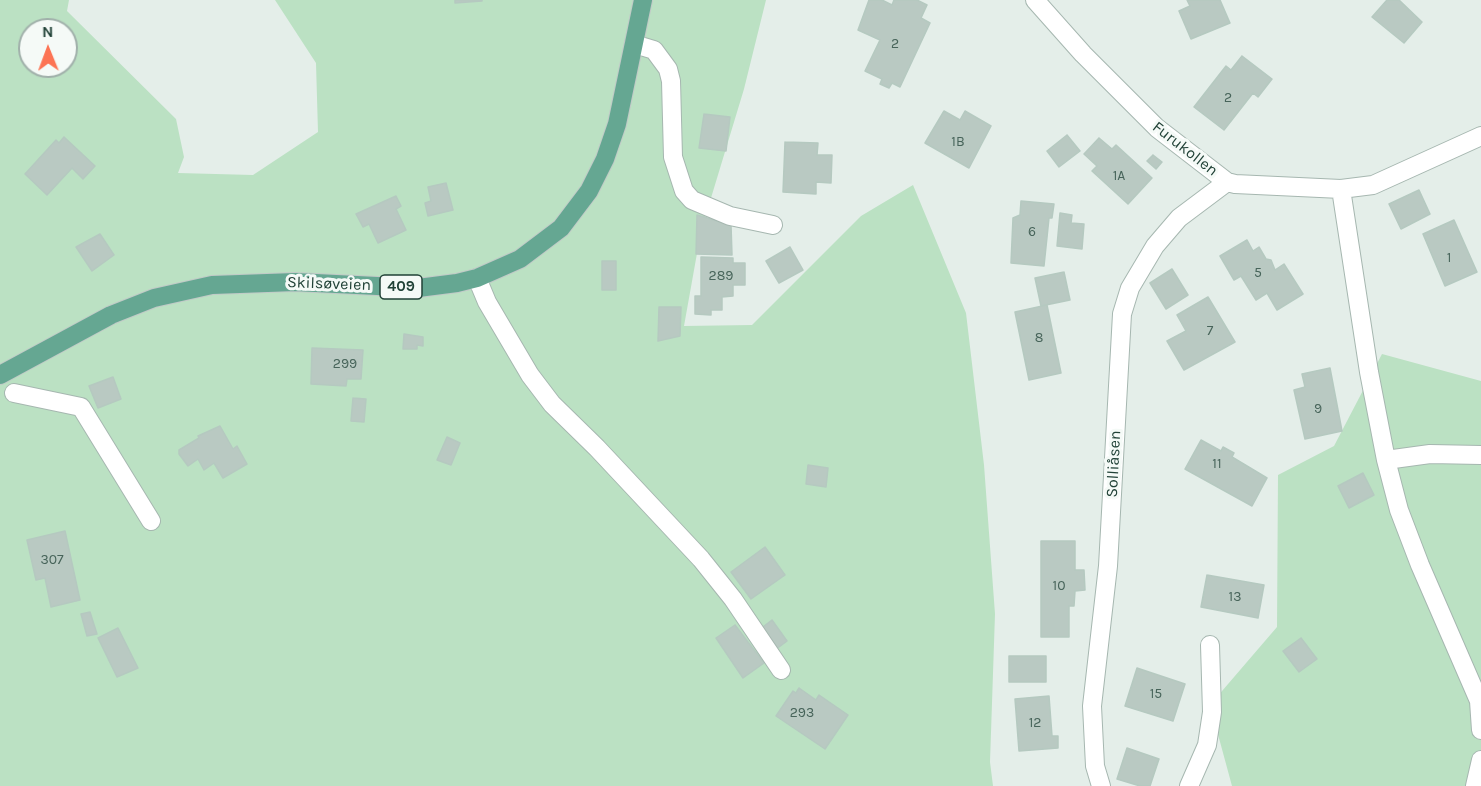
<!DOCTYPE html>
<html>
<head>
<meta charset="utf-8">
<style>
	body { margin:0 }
	#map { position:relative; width:1481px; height:786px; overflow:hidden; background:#e4eee9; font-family:Karla,sans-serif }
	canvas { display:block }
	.north { position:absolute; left:18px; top:18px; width:60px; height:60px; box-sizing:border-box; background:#f5faf7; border:2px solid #a0b0aa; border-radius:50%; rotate:359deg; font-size:16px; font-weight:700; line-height:24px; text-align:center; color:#214237 }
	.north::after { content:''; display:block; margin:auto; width:21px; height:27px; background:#fc7454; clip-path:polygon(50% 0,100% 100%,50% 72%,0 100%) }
</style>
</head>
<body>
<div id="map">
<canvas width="1481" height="786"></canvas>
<div class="north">N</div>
</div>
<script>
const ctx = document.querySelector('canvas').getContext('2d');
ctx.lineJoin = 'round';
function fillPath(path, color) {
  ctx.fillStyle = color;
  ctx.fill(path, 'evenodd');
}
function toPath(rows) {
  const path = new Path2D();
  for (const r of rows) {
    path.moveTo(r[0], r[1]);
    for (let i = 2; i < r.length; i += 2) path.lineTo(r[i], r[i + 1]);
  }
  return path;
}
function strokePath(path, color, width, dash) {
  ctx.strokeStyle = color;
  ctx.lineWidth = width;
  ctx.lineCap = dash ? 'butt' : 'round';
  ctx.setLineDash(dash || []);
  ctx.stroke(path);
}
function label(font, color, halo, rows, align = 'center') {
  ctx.font = font + ' Karla,sans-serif';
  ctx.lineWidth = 6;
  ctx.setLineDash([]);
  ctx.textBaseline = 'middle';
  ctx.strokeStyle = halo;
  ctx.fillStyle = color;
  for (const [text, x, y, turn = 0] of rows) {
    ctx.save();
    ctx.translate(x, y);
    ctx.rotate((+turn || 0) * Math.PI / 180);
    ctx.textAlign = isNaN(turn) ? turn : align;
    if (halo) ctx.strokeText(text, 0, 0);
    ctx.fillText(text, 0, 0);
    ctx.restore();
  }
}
fillPath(toPath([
	[0,0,69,0,67,11,176,119,184,157,178,173,253,175,318,132,316,63,275,0,766,0,744,89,701,231,684,326,752,325,861,216,913,185,966,313,984,465,995,614,990,762,993,786,0,786],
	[30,30,66,30,66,66,30,66],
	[1382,354,1481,381,1481,786,1232,786,1210,705,1277,627,1278,475,1334,446]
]), '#bbe1c3');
const building = toPath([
	[455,0,482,0,482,1,455,3,455,0],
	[869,0,882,0,892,5,894,0,917,0,927,5,921,18,930,23,900,87,892,83,889,88,880,84,882,79,865,71,880,40,858,30,869,0],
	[1187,0,1220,0,1230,23,1191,39,1179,11,1190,6,1187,0],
	[1387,0,1399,0,1422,22,1404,43,1372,17,1387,0],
	[1242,56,1272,79,1258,97,1253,93,1224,130,1194,107,1226,66,1231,70,1242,56],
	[944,111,960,120,965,111,991,126,969,168,925,143,944,111],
	[704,114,730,117,726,151,699,148,704,114],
	[1067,135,1080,151,1059,167,1047,151,1067,135],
	[64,137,95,166,83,179,72,168,47,195,25,174,56,140,59,143,64,137],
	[1099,138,1112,149,1116,145,1152,178,1128,204,1092,171,1097,166,1084,154,1099,138],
	[785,142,818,143,817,155,832,155,831,183,816,182,816,194,783,192,785,142],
	[1153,155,1162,162,1156,169,1147,161,1153,155],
	[446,183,453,210,428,216,425,203,431,201,428,187,446,183],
	[1419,190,1430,214,1401,229,1389,204,1419,190],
	[396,196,401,206,396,209,406,230,378,243,369,224,363,227,356,214,396,196],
	[1021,201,1054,204,1052,218,1049,218,1044,266,1011,263,1013,218,1020,215,1021,201],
	[1060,213,1072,215,1071,223,1084,224,1082,249,1057,246,1060,213],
	[697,215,731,225,732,255,696,254,697,215],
	[1454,220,1477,272,1445,286,1423,234,1454,220],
	[100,234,114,255,92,271,76,247,100,234],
	[1247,240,1253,251,1259,247,1266,259,1271,260,1275,270,1284,264,1303,294,1277,310,1267,293,1256,300,1241,276,1234,280,1220,256,1247,240],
	[790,247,803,270,779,283,766,261,790,247],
	[701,257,733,258,733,263,745,263,745,285,733,285,733,296,722,297,722,310,711,310,711,315,695,314,695,296,701,296,701,257],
	[602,261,616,261,616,290,602,290,602,261],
	[1172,269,1188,295,1166,309,1150,283,1172,269],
	[1064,272,1070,300,1041,306,1035,278,1064,272],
	[1208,297,1235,342,1184,370,1167,341,1186,331,1177,315,1208,297],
	[1047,305,1061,373,1029,380,1015,312,1047,305],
	[659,307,681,307,680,336,658,341,659,307],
	[404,334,423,337,423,346,417,345,417,349,403,349,404,334],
	[312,348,363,350,361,379,347,379,346,386,311,384,312,348],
	[1330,368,1342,431,1305,439,1294,390,1305,387,1302,374,1330,368],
	[113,377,121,399,98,408,89,386,113,377],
	[353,398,366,399,364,422,351,421,353,398],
	[220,426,233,449,237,446,247,464,223,478,214,463,204,470,198,459,188,466,179,454,179,450,199,438,198,436,220,426],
	[447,437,460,443,451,465,437,460,447,437],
	[1201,440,1221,451,1223,447,1234,453,1232,457,1267,478,1252,506,1185,469,1201,440],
	[808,465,828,468,826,487,806,484,808,465],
	[1363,473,1374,495,1349,508,1338,486,1363,473],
	[65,531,80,600,51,607,45,578,36,580,27,540,65,531],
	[1041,541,1075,541,1075,570,1084,570,1085,590,1075,591,1074,606,1069,606,1069,637,1041,637,1041,541],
	[765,547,785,575,751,599,731,572,765,547],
	[1207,575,1264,585,1258,618,1201,607,1207,575],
	[90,612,97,634,87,636,81,614,90,612],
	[772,620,787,641,775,650,759,630,772,620],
	[735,625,764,663,743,678,716,638,735,625],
	[118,628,138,668,117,677,98,638,118,628],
	[1301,638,1317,659,1299,672,1283,651,1301,638],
	[1009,656,1046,656,1046,682,1009,682,1009,656],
	[1137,668,1185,684,1173,721,1125,706,1137,668],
	[799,688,816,700,819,695,848,715,825,749,776,716,793,691,796,693,799,688],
	[1049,696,1052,736,1058,736,1058,748,1019,751,1015,699,1049,696],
	[1127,748,1159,759,1150,786,1140,786,1117,779,1127,748]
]);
fillPath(building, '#b9c9c2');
strokePath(building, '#b5c9c0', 1.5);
const minor = toPath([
	[1035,0,1083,54,1157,128,1227,182,1235,184,1341,189,1373,185,1481,136],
	[634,44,654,50,668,69,671,81,673,157,684,191,692,200,730,216,773,225],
	[1341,189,1369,372,1386,460,1399,510,1420,565,1479,701,1481,730],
	[477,278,487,302,530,375,552,404,597,448,701,559,733,599,781,670],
	[14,393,81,407,151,521],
	[1386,460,1430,454,1481,455],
	[1101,786,1095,766,1092,706,1108,566,1122,314,1130,288,1155,246,1179,218,1227,182],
	[1189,786,1207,745,1212,712,1210,645],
	[1475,786,1481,760]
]);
const major = toPath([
	[0,375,111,315,154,298,212,285,295,282,418,288,457,283,477,278,520,259,561,228,589,191,605,159,617,124,643,0]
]);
strokePath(minor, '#a6b7b0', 20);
strokePath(major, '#c1cac7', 20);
strokePath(minor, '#fff', 18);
strokePath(major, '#65a792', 18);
label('14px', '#47645a', null, [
	["2",895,44],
	["2",1228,98],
	["1B",958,142],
	["1A",1119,176],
	["6",1032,232],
	["1",1449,258],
	["5",1258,273],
	["289",721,276],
	["7",1210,331],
	["8",1039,338],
	["299",345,364],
	["9",1318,409],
	["11",1217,464],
	["307",52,560],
	["10",1059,586],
	["13",1235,597],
	["15",1156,694],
	["293",802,713],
	["12",1035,723]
]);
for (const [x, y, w] of [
	[401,287,42]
]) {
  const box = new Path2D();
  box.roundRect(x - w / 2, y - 12, w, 24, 4.5);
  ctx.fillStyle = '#f5faf7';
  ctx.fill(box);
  strokePath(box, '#214237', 1.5);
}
label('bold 15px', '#214237', null, [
	["409",401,287]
]);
label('16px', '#214237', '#f5faf7', [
	["Furukollen",1185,149,38],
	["Skilsøveien",329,284,2],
	["Solliåsen",1114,464,-87]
]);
</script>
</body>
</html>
